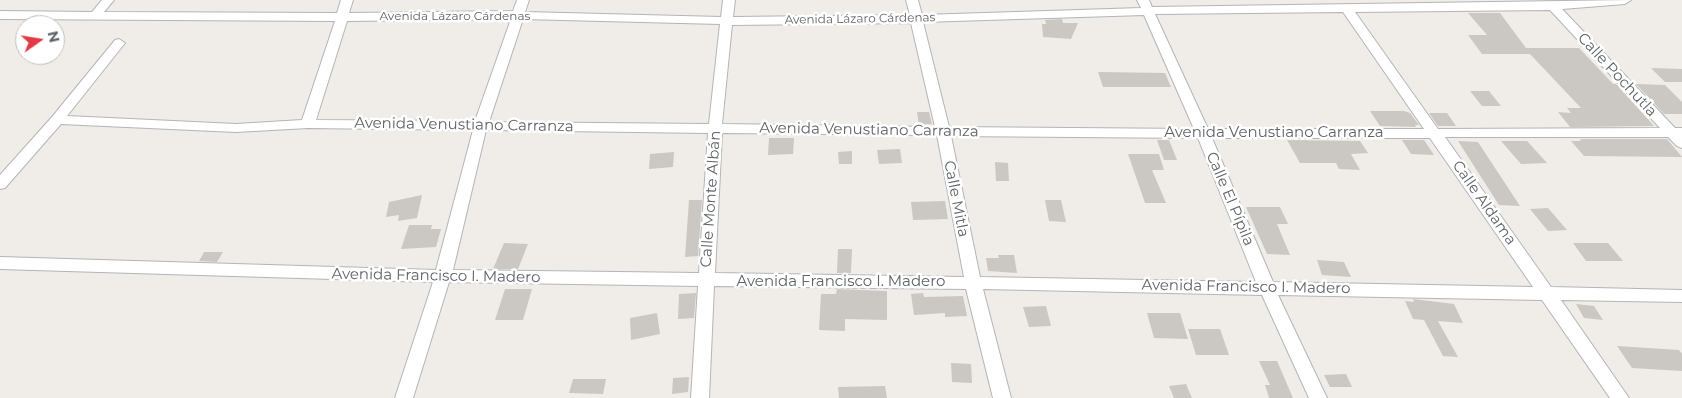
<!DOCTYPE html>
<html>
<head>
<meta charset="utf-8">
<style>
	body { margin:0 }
	#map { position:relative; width:1682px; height:398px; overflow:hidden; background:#f0ece7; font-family:Montserrat,sans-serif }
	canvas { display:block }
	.north { position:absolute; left:15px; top:15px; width:50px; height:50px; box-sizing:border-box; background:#fff; border:1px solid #bfc1c2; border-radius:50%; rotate:77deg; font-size:14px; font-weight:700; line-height:20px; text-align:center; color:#5e6367 }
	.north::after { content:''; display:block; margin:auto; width:18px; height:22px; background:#e33a48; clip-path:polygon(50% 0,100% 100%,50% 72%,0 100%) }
</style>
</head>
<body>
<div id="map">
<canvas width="1682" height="398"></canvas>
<div class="north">N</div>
</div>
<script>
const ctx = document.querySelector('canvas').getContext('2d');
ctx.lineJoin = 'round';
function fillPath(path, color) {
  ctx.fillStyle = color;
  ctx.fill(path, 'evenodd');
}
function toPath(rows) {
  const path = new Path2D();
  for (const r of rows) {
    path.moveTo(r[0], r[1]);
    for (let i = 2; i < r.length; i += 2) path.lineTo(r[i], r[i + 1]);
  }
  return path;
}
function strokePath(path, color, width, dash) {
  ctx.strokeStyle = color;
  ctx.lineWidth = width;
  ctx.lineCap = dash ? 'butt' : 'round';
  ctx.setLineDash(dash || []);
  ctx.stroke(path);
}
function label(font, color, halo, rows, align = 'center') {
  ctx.font = font + ' Montserrat,sans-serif';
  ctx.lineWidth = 5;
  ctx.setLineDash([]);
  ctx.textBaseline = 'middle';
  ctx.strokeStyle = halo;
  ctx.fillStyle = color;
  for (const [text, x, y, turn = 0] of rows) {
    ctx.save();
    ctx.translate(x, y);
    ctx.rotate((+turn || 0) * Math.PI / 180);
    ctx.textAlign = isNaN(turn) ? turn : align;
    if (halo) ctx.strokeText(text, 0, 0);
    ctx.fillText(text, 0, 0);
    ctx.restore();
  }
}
fillPath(toPath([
	[1468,13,1500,13,1526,48,1579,48,1613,84,1616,84,1654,126,1570,127,1558,112,1571,113,1567,108,1581,108,1530,54,1482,54,1468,35,1487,35],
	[1062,19,1063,23,1078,23,1071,39,1043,37,1042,24,1046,24,1045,20],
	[1651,68,1682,69,1682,82,1665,82],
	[1098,72,1165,73,1171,87,1103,87],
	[1636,84,1665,85,1682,102,1682,114,1664,114],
	[1470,91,1489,91,1501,106,1482,106],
	[1370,111,1404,111,1410,113,1419,125,1415,125,1416,127,1380,126],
	[917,112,929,112,932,124,919,125],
	[1429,113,1447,113,1456,126,1438,126],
	[769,138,794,138,793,154,768,155],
	[1580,139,1667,139,1682,157,1584,156,1571,141,1581,141],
	[1157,140,1169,140,1177,160,1164,160],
	[1287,140,1360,141,1368,153,1351,154,1360,170,1339,169,1336,163,1300,163],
	[1402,140,1424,140,1434,155,1411,154],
	[1458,141,1478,142,1520,206,1499,205],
	[1501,141,1527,141,1547,163,1521,164],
	[900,149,902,163,879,164,877,150],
	[852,151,852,164,839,164,838,152],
	[674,152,673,167,649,169,650,154],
	[1128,154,1159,154,1164,170,1152,170,1166,203,1145,203],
	[995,162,1008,163,1009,181,996,181],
	[422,195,417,218,398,221,399,215,386,217,389,202],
	[689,200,702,200,698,256,685,257],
	[1045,200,1061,200,1066,222,1049,221],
	[945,201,948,219,913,220,911,202],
	[1246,207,1280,207,1288,224,1277,224,1290,255,1267,254],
	[1548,208,1567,230,1548,231,1530,209],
	[409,225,432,225,431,229,441,229,436,247,401,249],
	[504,243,528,244,518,269,493,269],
	[1573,243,1608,243,1623,261,1586,261],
	[838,249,852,249,851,273,837,273],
	[204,252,223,252,217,262,199,261],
	[998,255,1014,255,1017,273,988,271,986,258,999,258],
	[1317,260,1344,262,1351,277,1322,275],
	[505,289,532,289,523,320,495,320],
	[837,289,887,291,887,320,845,319,845,331,819,330,821,294,836,294],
	[696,293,694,318,678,319,679,294],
	[923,293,924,297,963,296,967,316,945,317,945,313,914,315,911,294],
	[1413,299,1454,304,1463,323,1438,321,1458,357,1443,356,1424,320,1413,319,1405,301,1414,302],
	[1576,304,1594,306,1603,320,1584,318],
	[1046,306,1051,326,1029,327,1023,307],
	[657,313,660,334,631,340,630,318],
	[1147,313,1180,313,1188,339,1154,338],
	[1188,329,1220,329,1229,355,1196,355],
	[1617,346,1679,350,1682,354,1682,371,1632,368],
	[1259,361,1277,361,1293,398,1269,398,1265,385,1270,385],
	[951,363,971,364,972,383,952,382],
	[1346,374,1352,387,1330,387,1324,375],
	[689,377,688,392,672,394,673,378],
	[573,379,606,379,603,394,569,393],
	[1186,384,1192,398,1174,398,1169,386],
	[885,386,887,398,839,398,838,387]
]), '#cbc7c3');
const minor = toPath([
	[102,0,114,0,104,12,337,13,341,0,353,0,349,13,513,11,517,0,529,0,525,12,721,17,723,0,735,0,733,17,910,15,906,0,918,0,922,15,1141,8,1137,0,1149,0,1152,7,1631,0,1625,4,1562,9,1675,128,1682,128,1682,148,1677,146,1668,137,1445,137,1551,287,1682,290,1682,302,1561,300,1629,398,1610,398,1542,300,1278,295,1327,398,1309,398,1262,295,983,289,1011,398,993,398,966,289,714,286,709,398,691,398,698,286,449,282,413,398,395,398,433,282,0,269,0,257,436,270,473,130,308,128,236,132,61,124,5,188,0,189,0,175,52,117,115,40,119,39,125,43,67,116,236,124,302,120,335,21,0,19,0,11,92,12,102,0],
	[1550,10,1660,128,1438,129,1355,12,1550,10],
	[1343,12,1424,129,1208,129,1155,14,1343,12],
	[1144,15,1194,129,949,127,923,22,1144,15],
	[511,19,475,121,316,120,347,21,511,19],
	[523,19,720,24,709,124,489,122,523,19],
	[911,23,935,127,722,124,732,25,911,23],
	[486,130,708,133,699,273,453,270,486,130],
	[722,133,937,135,964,277,715,273,722,133],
	[951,136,1198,138,1256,282,980,277,951,136],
	[1212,138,1430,138,1533,287,1273,282,1212,138]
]);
strokePath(minor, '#b2b5b9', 2);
fillPath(minor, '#fff');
label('12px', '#5e6367', '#fff', [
	["Avenida Lázaro Cárdenas",455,16],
	["Avenida Lázaro Cárdenas",860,19,-1]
]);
label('15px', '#5e6367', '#fff', [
	["Calle Pochutla",1617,75,47],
	["Avenida Venustiano Carranza",464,125,1],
	["Avenida Venustiano Carranza",869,130,1],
	["Avenida Venustiano Carranza",1274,133],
	["Calle Monte Albán",711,199,-86],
	["Calle Mitla",956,199,79],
	["Calle El Pípila",1230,199,67],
	["Calle Aldama",1484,203,55],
	["Avenida Francisco I. Madero",436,276,1],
	["Avenida Francisco I. Madero",841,282],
	["Avenida Francisco I. Madero",1246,287,1]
]);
</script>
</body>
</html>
